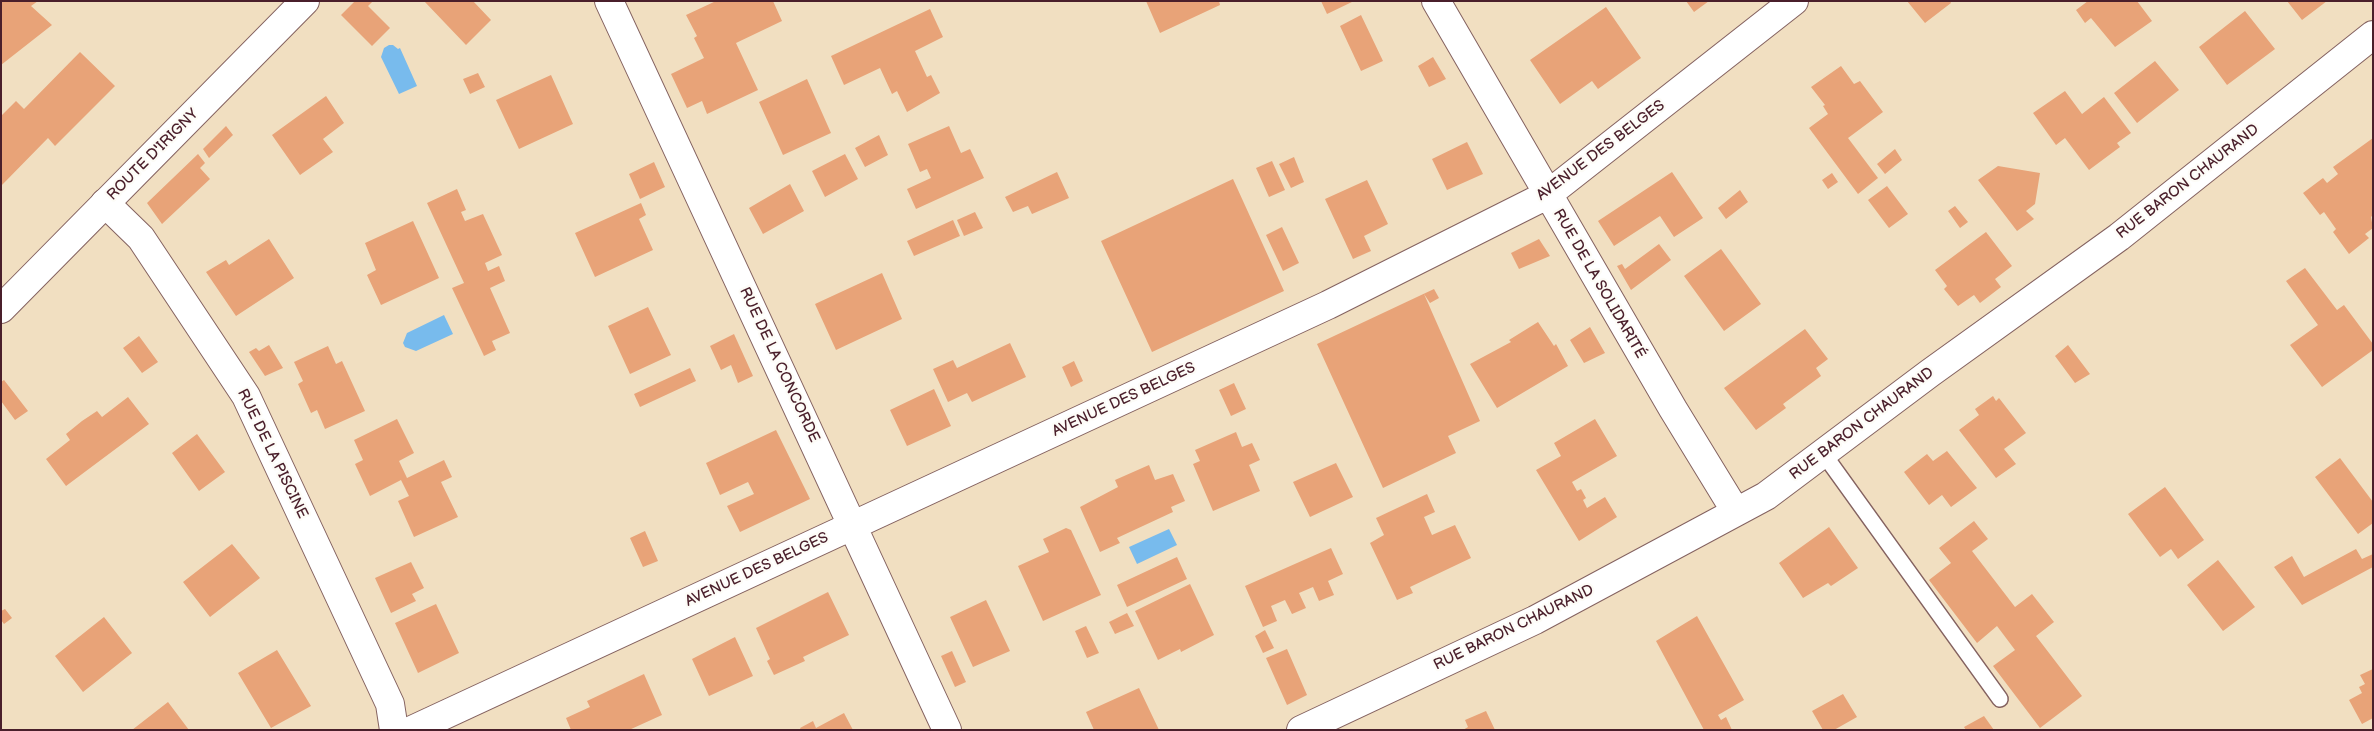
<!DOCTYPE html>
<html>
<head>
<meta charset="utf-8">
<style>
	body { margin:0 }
	#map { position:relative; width:2374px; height:731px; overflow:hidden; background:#f1dfc1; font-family:"Balsamiq Sans",sans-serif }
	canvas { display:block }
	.frame { position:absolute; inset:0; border:2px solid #4a1f2b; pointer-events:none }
</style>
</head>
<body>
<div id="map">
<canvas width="2374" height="731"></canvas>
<div class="frame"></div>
</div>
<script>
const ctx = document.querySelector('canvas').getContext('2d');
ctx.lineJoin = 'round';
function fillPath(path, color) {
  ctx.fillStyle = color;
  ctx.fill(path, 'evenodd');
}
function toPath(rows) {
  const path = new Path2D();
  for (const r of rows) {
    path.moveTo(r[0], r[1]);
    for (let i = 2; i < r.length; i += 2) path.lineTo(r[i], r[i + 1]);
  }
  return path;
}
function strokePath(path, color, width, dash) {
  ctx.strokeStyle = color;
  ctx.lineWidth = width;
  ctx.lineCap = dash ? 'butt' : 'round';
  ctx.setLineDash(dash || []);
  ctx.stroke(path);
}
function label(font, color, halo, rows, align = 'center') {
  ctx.font = font + ' "Balsamiq Sans",sans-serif';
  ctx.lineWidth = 4.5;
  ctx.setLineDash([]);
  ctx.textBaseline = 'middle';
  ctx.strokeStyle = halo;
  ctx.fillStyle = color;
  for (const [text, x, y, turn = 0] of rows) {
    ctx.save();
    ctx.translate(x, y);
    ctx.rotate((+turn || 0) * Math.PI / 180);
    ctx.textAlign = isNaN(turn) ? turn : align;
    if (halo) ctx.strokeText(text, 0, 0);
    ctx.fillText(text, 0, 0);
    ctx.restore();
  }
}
fillPath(toPath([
	[393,45,398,49,400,48,417,86,399,94,381,57,384,48,389,45],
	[444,315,453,334,416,351,405,347,403,343,407,333],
	[1169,529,1177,545,1137,564,1129,547]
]), '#78bbed');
fillPath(toPath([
	[1,1,38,1,31,6,52,25,1,65],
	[355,1,373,1,368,6,390,28,372,46,341,15],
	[424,1,473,1,491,20,466,45],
	[716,1,773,1,782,21,736,43,758,90,707,114,702,101,687,108,671,74,704,58,694,38,697,36,686,15],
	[1146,1,1219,1,1220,5,1160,33],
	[1321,1,1354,1,1327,14],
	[1686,1,1709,1,1694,12],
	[1907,1,1950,1,1951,3,1925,23],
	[2088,1,2137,1,2152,21,2115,47,2091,18,2085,23,2076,10],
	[2287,1,2327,1,2302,20],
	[1606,7,1641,58,1598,89,1592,81,1560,104,1530,60],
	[930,9,943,37,915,51,927,77,931,75,940,93,907,112,897,91,892,94,880,68,844,85,831,56],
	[2245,11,2275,49,2227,85,2199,47],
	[1361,15,1383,61,1361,71,1340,26],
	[80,52,115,86,55,146,48,138,1,186,1,116,16,101,24,109],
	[1433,57,1446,79,1429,87,1418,66],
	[2155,61,2179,90,2137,123,2114,93],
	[1841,66,1854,84,1860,81,1883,112,1848,138,1878,178,1858,194,1809,128,1828,114,1823,106,1825,105,1811,87],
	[478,73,485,87,470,94,463,79],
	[551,75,573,124,519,149,496,100],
	[807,79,831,133,783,155,759,102],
	[2065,91,2082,114,2104,97,2131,133,2117,143,2120,147,2089,170,2065,138,2056,145,2033,113],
	[326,96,344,123,323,139,333,152,300,175,272,135],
	[226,126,233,135,209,158,203,149],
	[949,126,961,153,970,149,984,178,916,209,907,189,931,178,927,169,920,172,908,144],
	[879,135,888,155,865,167,855,148],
	[2373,138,2373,215,2371,217,2373,228,2365,234,2369,238,2349,254,2333,232,2336,229,2324,212,2320,215,2303,193,2323,178,2327,183,2338,174,2333,167],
	[1467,142,1483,174,1447,190,1432,159],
	[1895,149,1902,160,1885,174,1877,164],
	[198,154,205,163,200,168,210,179,162,224,147,203],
	[845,154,858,179,825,197,812,171],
	[1294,157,1304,182,1291,188,1279,164],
	[1272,161,1285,190,1269,197,1256,168],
	[654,162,665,187,640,199,629,174],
	[1998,166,2040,173,2035,204,2026,211,2034,219,2017,231,1978,180],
	[1057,172,1069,198,1032,214,1028,206,1013,212,1005,197],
	[1672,172,1703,218,1674,237,1660,216,1614,246,1598,221],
	[1832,173,1838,182,1828,189,1822,180],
	[1233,179,1284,291,1152,352,1101,241],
	[1367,180,1388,224,1364,236,1371,251,1353,259,1325,199],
	[790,184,804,211,763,234,749,208],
	[1887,186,1908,214,1889,228,1868,200],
	[457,189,466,210,461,212,465,221,483,214,502,255,485,263,488,271,499,266,505,281,490,288,510,333,492,341,496,350,484,356,452,288,464,283,427,203],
	[1740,190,1748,202,1726,219,1718,208],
	[641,203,646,215,639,219,653,250,595,277,575,233],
	[1955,206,1968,222,1960,228,1948,211],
	[975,212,983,228,964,236,957,220],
	[953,220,960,236,914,256,907,241],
	[413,221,439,278,381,305,367,275,376,270,365,243],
	[1282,227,1299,263,1283,271,1266,235],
	[1986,232,2012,266,1995,279,2001,287,1980,303,1974,295,1958,306,1944,289,1947,286,1935,270],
	[269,239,294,278,236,316,206,272,226,260,229,265],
	[1539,239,1550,256,1519,269,1511,253],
	[1659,244,1671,260,1631,290,1617,266,1622,264,1625,269],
	[1721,249,1761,304,1724,331,1684,276],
	[2305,268,2337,310,2344,305,2373,344,2373,350,2322,387,2290,345,2318,325,2286,281],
	[882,273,902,319,836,350,815,304],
	[1434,289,1439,298,1430,303,1424,294,1480,421,1448,436,1456,453,1383,488,1317,344],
	[648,307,671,355,630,374,608,326],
	[1538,322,1554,346,1556,344,1568,366,1497,408,1470,364,1511,342,1509,340],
	[1590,327,1605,353,1584,363,1570,340],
	[1805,329,1828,359,1816,368,1821,376,1783,404,1786,408,1756,430,1724,388],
	[734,334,753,376,738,383,731,365,721,370,710,346],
	[139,336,158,362,142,373,123,348],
	[1010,343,1026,377,972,402,967,393,948,402,933,369,953,360,957,368],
	[269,345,283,368,265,376,249,352,256,348,259,351],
	[2068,345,2090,374,2075,383,2055,356],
	[328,346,336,364,342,361,365,411,325,429,317,410,311,413,298,384,303,381,294,362],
	[1074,361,1083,381,1071,387,1062,367],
	[690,368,696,381,640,407,634,394],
	[4,380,28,411,15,420,1,401,1,382],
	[1234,383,1246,409,1231,416,1219,390],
	[934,389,951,426,907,446,890,410],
	[1993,396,1996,401,1999,398,2026,433,2004,449,2016,464,1996,478,1959,430,1979,415,1975,409],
	[128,397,149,424,66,486,46,459,70,440,66,434,82,421,97,411,102,417],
	[397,419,414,453,399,461,407,478,444,460,452,477,441,482,458,517,414,537,398,501,409,496,401,480,370,496,355,464,363,460,354,440],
	[1595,419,1617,456,1572,482,1577,491,1581,489,1586,498,1583,500,1587,508,1605,497,1617,517,1579,541,1536,470,1561,456,1554,443],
	[776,430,810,499,740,532,727,506,754,494,748,482,720,495,706,463],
	[1236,432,1242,447,1252,443,1260,460,1249,465,1260,491,1213,511,1193,464,1200,461,1195,450],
	[197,434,225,472,199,491,172,453],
	[1947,451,1977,488,1951,507,1942,495,1929,505,1904,472,1927,454,1933,461],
	[2340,458,2373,502,2373,523,2358,534,2315,477],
	[1336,463,1353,497,1310,517,1293,482],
	[1149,465,1155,480,1173,474,1185,501,1171,507,1173,512,1117,538,1120,543,1100,552,1080,507,1118,487,1115,480],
	[2165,487,2204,540,2178,559,2171,549,2160,557,2128,514],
	[1427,494,1435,512,1424,517,1432,535,1455,525,1471,558,1410,587,1413,593,1397,600,1370,543,1384,535,1376,518],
	[1974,521,1988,539,1972,551,2015,607,2032,594,2054,622,2036,636,2082,696,2040,728,1993,666,2015,650,1997,626,1977,643,1929,580,1951,563,1939,548],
	[1829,527,1858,568,1831,586,1828,583,1803,598,1779,563],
	[1066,528,1071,530,1101,595,1043,621,1018,566,1049,552,1043,539],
	[645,531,658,561,643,567,630,538],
	[232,544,260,578,210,617,183,582],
	[1331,548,1343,574,1328,581,1334,595,1319,601,1313,587,1299,593,1306,608,1292,614,1285,600,1271,606,1277,621,1263,627,1245,586],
	[2356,549,2362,559,2373,554,2373,567,2302,605,2274,567,2292,556,2304,577],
	[1177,557,1187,579,1127,607,1117,585],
	[2218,560,2255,607,2223,631,2187,585],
	[411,562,424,588,412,594,416,601,391,613,375,578],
	[1190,584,1214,635,1181,652,1180,649,1158,660,1135,611],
	[828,592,849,635,803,657,805,661,774,675,767,661,770,659,756,628],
	[986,600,1010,651,973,667,950,617],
	[436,604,459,653,418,673,395,623],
	[5,609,12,618,4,624,1,620,1,611],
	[1127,613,1134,626,1115,634,1109,622],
	[1697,616,1744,700,1718,715,1721,720,1726,717,1732,730,1704,730,1656,641],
	[104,617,132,653,83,692,55,656],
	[1086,626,1099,653,1087,658,1075,631],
	[1265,630,1274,648,1263,653,1255,636],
	[735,637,753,676,709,696,692,659],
	[1287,649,1307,695,1287,705,1266,658],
	[277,650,311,706,271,728,238,673],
	[952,651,966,682,955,687,941,656],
	[2373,669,2373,718,2362,724,2349,700,2362,693,2359,687,2365,684,2360,675],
	[644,674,662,715,629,730,571,730,566,718,590,707,587,701],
	[1139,688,1159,730,1094,730,1086,712],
	[1843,694,1857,717,1834,730,1823,730,1812,711],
	[168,702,189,730,132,730],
	[1486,711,1495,730,1463,730,1468,727,1465,720],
	[844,713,853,730,801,730,800,728,813,721,816,728],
	[1984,716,1994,730,1966,730,1964,727]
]), '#e8a378');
const service = toPath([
	[1823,453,2000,699]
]);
const minor = toPath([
	[609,1,947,730],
	[1436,1,1673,409,1736,512],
	[105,203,141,238,246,396,390,704,394,730],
	[412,730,1328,305,1547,195,1794,1],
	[1301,730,1535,620,1766,496,1930,373,2119,237,2373,35]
]);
const tertiary = toPath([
	[1,309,305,1]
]);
strokePath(service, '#846260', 18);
strokePath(minor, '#846260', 30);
strokePath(tertiary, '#846260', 30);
strokePath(service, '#fff', 15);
strokePath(minor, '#fff', 28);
strokePath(tertiary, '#fff', 28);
label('15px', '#4a1f2b', '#fdfcf7', [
	["AVENUE DES BELGES",1601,151,-37],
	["ROUTE D'IRIGNY",153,155,-45],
	["RUE BARON CHAURAND",2188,182,-38],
	["RUE DE LA SOLIDARITÉ",1599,284,60],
	["RUE DE LA CONCORDE",779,365,65],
	["AVENUE DES BELGES",1124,400,-25],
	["RUE BARON CHAURAND",1862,424,-37],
	["RUE DE LA PISCINE",272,454,64],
	["AVENUE DES BELGES",757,570,-25],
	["RUE BARON CHAURAND",1514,628,-26]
]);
</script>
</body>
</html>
